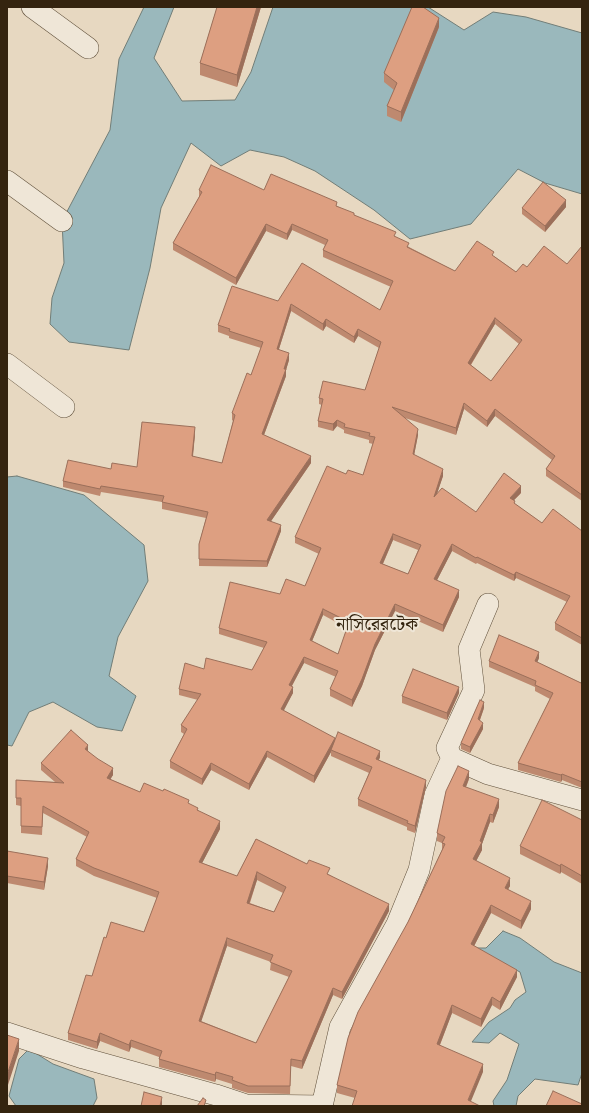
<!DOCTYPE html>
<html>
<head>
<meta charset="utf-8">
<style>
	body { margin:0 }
	#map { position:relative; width:589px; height:1113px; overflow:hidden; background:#e7d8c1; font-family:"Old Standard TT",serif }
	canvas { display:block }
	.frame { position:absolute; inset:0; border:8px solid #34240f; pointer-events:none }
</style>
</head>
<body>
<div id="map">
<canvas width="589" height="1113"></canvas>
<div class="frame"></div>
</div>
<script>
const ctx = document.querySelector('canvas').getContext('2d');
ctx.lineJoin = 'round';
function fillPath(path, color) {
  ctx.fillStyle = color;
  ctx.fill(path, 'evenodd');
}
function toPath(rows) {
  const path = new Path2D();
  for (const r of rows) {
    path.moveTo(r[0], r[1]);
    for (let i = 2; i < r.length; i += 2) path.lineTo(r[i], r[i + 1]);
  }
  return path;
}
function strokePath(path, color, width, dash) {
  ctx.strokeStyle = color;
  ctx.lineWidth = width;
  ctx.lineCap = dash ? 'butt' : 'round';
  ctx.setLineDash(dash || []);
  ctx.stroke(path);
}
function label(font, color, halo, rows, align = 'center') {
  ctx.font = font + ' "Old Standard TT","Noto Serif Bengali",serif';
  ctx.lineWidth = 4;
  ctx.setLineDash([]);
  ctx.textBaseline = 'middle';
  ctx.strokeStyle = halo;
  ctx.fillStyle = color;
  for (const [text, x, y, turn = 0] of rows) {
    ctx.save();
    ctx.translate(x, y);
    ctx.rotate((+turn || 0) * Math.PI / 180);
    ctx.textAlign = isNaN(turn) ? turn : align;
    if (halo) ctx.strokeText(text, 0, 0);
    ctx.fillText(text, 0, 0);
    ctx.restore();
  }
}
const water = toPath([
	[144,7,174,7,154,58,182,101,235,100,251,72,273,7,428,7,464,30,493,12,526,17,582,33,582,194,545,183,518,169,471,224,410,239,374,210,315,171,284,157,250,150,221,166,191,143,161,208,150,268,129,350,69,342,50,324,52,298,64,263,62,221,110,130,119,59,144,7],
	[17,476,84,495,144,545,148,581,118,637,109,676,136,696,122,731,97,727,53,702,29,712,12,746,7,745,7,477,17,476],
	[503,931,520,938,554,962,582,973,582,1073,578,1085,535,1079,518,1096,516,1106,494,1106,493,1101,507,1080,519,1044,500,1033,489,1043,472,1042,489,1022,510,1008,515,1000,526,992,520,972,473,948,486,948,503,931],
	[29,1049,53,1064,94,1079,97,1098,93,1106,16,1106,9,1096,19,1059,29,1049]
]);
fillPath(water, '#9ab8bc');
strokePath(water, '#717d77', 1);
const minor = toPath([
	[32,7,88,48],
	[7,181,62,221],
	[7,364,64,407],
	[452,758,488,774,582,800],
	[7,1033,83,1058,216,1095,246,1105,323,1106],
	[322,1106,340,1027,397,924,419,870,435,795,452,758,447,748,474,690,469,649,488,604]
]);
strokePath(minor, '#61513c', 22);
strokePath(minor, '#efe6d7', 21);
fillPath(toPath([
	[217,7,261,7,237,87,200,75,200,63],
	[439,27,401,122,387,116,387,106,394,90,384,82,384,73],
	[199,190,264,190,337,206,396,237,409,247,455,271,494,256,516,272,527,267,567,264,582,246,582,501,546,476,546,469,552,460,495,416,487,427,464,409,456,435,405,418,418,435,414,455,443,476,437,493,476,512,521,493,514,500,515,504,542,523,582,531,582,645,555,630,555,623,567,602,516,578,514,581,477,563,476,564,452,551,437,580,459,597,443,632,395,611,375,650,362,686,352,707,330,696,330,689,336,677,304,663,292,686,293,693,283,710,335,741,380,757,379,760,426,787,415,833,407,830,407,827,358,806,358,799,369,773,331,756,331,752,314,783,267,757,249,790,211,770,202,785,170,768,170,761,184,734,181,732,181,725,198,700,179,695,179,689,204,669,252,670,264,648,219,634,219,628,280,594,305,586,319,554,295,543,295,537,346,474,363,475,373,444,369,443,369,440,344,433,344,430,337,426,333,431,318,427,318,421,322,405,319,404,319,398,365,390,379,348,358,336,354,343,326,326,323,331,291,311,279,349,289,360,286,370,286,376,264,435,311,463,271,521,281,531,267,567,199,566,199,544,206,518,162,509,162,502,101,492,100,496,63,487,63,481,111,469,137,467,195,434,193,457,222,463,233,421,232,420,232,413,251,375,261,348,229,338,229,336,218,332,218,325,278,301,380,310,391,287,323,257,323,250,325,245,292,230,287,240,266,231,236,285,173,250,173,243,199,197],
	[495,324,519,344,491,381,471,365],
	[393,540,418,550,408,574,383,564],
	[323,615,347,628,338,654,312,641],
	[566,207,545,232,522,214,522,208],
	[539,658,537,662,581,683,582,681,582,788,562,780,561,782,518,770,518,763,550,699,535,691,535,687,489,667,489,661],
	[459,693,447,720,402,703,402,696],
	[484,708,480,720,483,729,470,753,461,749,461,743],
	[88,751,113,775,110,779,140,792,189,804,198,810,220,829,202,863,237,876,256,839,307,864,330,875,389,911,342,999,333,995,302,1069,291,1066,290,1094,248,1093,232,1088,232,1084,216,1079,215,1082,159,1067,159,1057,131,1047,129,1052,100,1041,97,1049,68,1040,68,1033,92,976,106,938,144,932,157,898,94,876,76,866,76,859,87,837,43,813,42,835,21,833,21,806,16,805,16,780,55,782,41,770,41,763],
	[257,880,283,893,274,912,250,903],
	[227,946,271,962,270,970,289,977,256,1043,201,1021],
	[469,779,466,787,499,807,493,823,490,822,482,844,482,850,476,861,510,886,508,889,531,909,521,929,491,913,474,946,517,977,500,1010,492,1005,481,1027,452,1013,440,1045,483,1072,355,1098,337,1093,337,1085,408,922,442,850,442,843,437,841,437,833],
	[582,820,582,884,561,872,560,874,520,854,520,846],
	[7,851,48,866,44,890,7,883]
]), '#be896f');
fillPath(toPath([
	[257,7,261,7,237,87,237,75],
	[439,18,439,27,401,122,401,112],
	[566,200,566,207,545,232,545,226],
	[266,224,266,231,236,285,236,278],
	[292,224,292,230,287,240,287,234],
	[291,304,291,311,277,355,277,349],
	[495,318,495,324,468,369,468,363],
	[326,319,326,326,323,331,323,324],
	[358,329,358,336,354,343,354,337],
	[289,353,289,360,286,370,286,376,262,440,262,434],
	[464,403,464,409,456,435,456,428],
	[495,409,495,416,487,427,487,421],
	[337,420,337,426,333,431,333,424],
	[195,427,195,434,192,463,192,456],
	[418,429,418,435,413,461,413,454],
	[311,456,311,463,267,527,267,520],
	[443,469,443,476,434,503,434,497],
	[521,486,521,493,510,504,510,498],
	[281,525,281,531,267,567,267,561],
	[393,534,393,540,380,570,380,563],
	[452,544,452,551,434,586,434,579],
	[516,572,516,578,514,581,514,575],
	[459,590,459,597,443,632,443,625],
	[395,604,395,611,375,650,362,686,352,707,352,700,375,644],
	[323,609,323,615,310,646,310,640],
	[539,652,539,658,535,668,535,661],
	[304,657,304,663,289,691,289,685],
	[293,687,293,693,281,716,281,709],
	[459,687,459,693,447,720,447,713],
	[484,702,484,708,478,725,478,719],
	[483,723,483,729,470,753,470,747],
	[335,738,335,745,331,750,331,752,314,783,314,776],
	[88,745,88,753,85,749],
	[267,751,267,757,249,790,249,784],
	[380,751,380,757,376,766,376,759],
	[211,763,211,770,202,785,202,779],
	[113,768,113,775,107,785,107,778],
	[469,771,469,779,463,794,463,786],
	[562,774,562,780,561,782,561,775],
	[426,780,426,787,415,833,415,826],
	[499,799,499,807,493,823,493,815],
	[490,814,490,822,482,844,482,850,473,867,473,859],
	[220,821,220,829,199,869,199,862],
	[48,858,48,866,44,890,44,882],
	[561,864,561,872,560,874,560,866],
	[257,872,257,880,247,910,247,903],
	[510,878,510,886,505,895,505,888],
	[531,901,531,909,521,929,521,921],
	[389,904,389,911,342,999,342,992],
	[491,905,491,913,471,952,471,944],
	[227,938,227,946,199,1028,199,1021],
	[517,970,517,977,500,1010,500,1002],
	[333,988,333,995,302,1069,302,1061],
	[492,997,492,1005,481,1027,481,1019],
	[452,1005,452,1013,437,1052,437,1044],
	[100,1033,100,1041,97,1049,97,1042],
	[19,1039,19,1051,7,1088,7,1075],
	[131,1040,131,1047,129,1052,129,1045],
	[483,1064,483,1072,469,1106,468,1100],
	[216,1072,216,1079,215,1082,215,1075],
	[162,1097,162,1106,160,1106]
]), '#9b6f5a');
const building = toPath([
	[217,7,257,7,237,75,200,63,217,7],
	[412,7,423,7,439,18,401,112,387,106,397,83,384,73,412,7],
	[211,165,264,190,271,174,316,193,337,202,336,206,354,213,354,215,396,232,394,236,409,243,407,247,455,271,477,241,494,252,492,255,516,272,523,264,527,267,544,246,567,264,582,246,582,495,546,469,555,456,495,409,487,421,464,403,456,428,392,407,418,429,413,454,443,469,434,497,442,488,476,512,504,473,521,486,510,498,515,501,514,503,542,523,553,509,582,531,582,638,555,623,570,596,516,572,514,575,477,557,476,558,452,544,434,579,459,590,443,625,395,604,375,644,362,679,352,700,330,689,338,671,304,657,289,685,293,687,281,709,335,738,314,776,267,751,249,784,211,763,202,779,170,761,187,729,181,725,201,694,179,689,185,663,204,669,206,658,252,670,267,642,219,628,230,582,280,594,286,579,305,586,321,548,295,537,327,466,346,474,348,470,363,475,375,437,369,436,370,433,344,427,345,424,337,420,333,424,318,421,323,399,319,398,323,381,365,390,381,342,358,329,354,337,326,319,323,324,291,304,277,349,289,353,284,369,286,369,262,434,311,456,267,520,281,525,267,561,199,559,199,544,208,512,162,502,164,496,101,486,100,489,63,481,68,460,111,469,112,463,137,467,142,422,195,427,192,456,222,463,235,415,232,413,247,373,251,375,263,342,229,331,230,329,218,325,232,286,278,301,302,263,380,310,393,281,323,250,328,240,292,224,287,234,266,224,236,278,173,243,202,192,199,190,211,165],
	[495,318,522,340,491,381,468,363,495,318],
	[393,534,421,545,408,574,380,563,393,534],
	[323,609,349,622,338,654,310,640,323,609],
	[543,182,566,200,545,226,522,208,543,182],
	[499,635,539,652,535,661,581,683,582,681,582,782,562,774,561,775,518,763,553,693,535,685,536,681,489,661,499,635],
	[413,669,459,687,447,713,402,696,413,669],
	[480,700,484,702,478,719,483,723,470,747,461,743,480,700],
	[71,730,88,745,85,749,98,759,113,768,107,778,140,792,144,783,163,791,164,789,189,800,188,803,198,808,197,810,220,821,199,862,237,876,256,839,307,864,309,860,330,868,327,874,389,904,342,992,333,988,302,1061,291,1059,290,1086,248,1086,232,1080,233,1077,216,1072,215,1075,159,1059,162,1051,131,1040,129,1045,100,1033,97,1042,68,1033,86,975,92,976,104,937,106,938,111,922,144,932,159,892,94,868,76,859,89,832,43,806,42,827,21,826,21,798,16,798,16,780,64,783,41,763,71,730],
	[257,872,286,887,274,912,247,903,257,872],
	[227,938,273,955,270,962,292,971,256,1043,199,1021,227,938],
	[338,732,380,751,376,759,426,780,415,826,407,823,408,821,358,799,372,767,331,750,338,732],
	[458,766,469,771,463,786,499,799,493,815,490,814,480,841,482,842,473,859,510,878,505,888,531,901,521,921,491,905,471,944,517,970,500,1002,492,997,481,1019,452,1005,437,1044,483,1064,468,1100,480,1106,352,1106,357,1091,337,1085,348,1038,358,1012,408,922,445,844,442,843,445,837,437,833,446,791,458,766],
	[542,800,582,820,582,876,561,864,560,866,520,846,542,800],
	[7,851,48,858,44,882,7,876,7,851],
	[7,1035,19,1039,7,1075,7,1035],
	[553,1091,582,1104,582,1106,546,1106,553,1091],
	[144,1092,162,1097,160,1106,141,1106,144,1092],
	[203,1098,206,1100,204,1106,197,1106,203,1098]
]);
fillPath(building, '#dd9f81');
strokePath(building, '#9b6f5a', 1);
label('18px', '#34240f', '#efe6d7', [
	["নাসিরেরটেক",377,625]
]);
</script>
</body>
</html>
